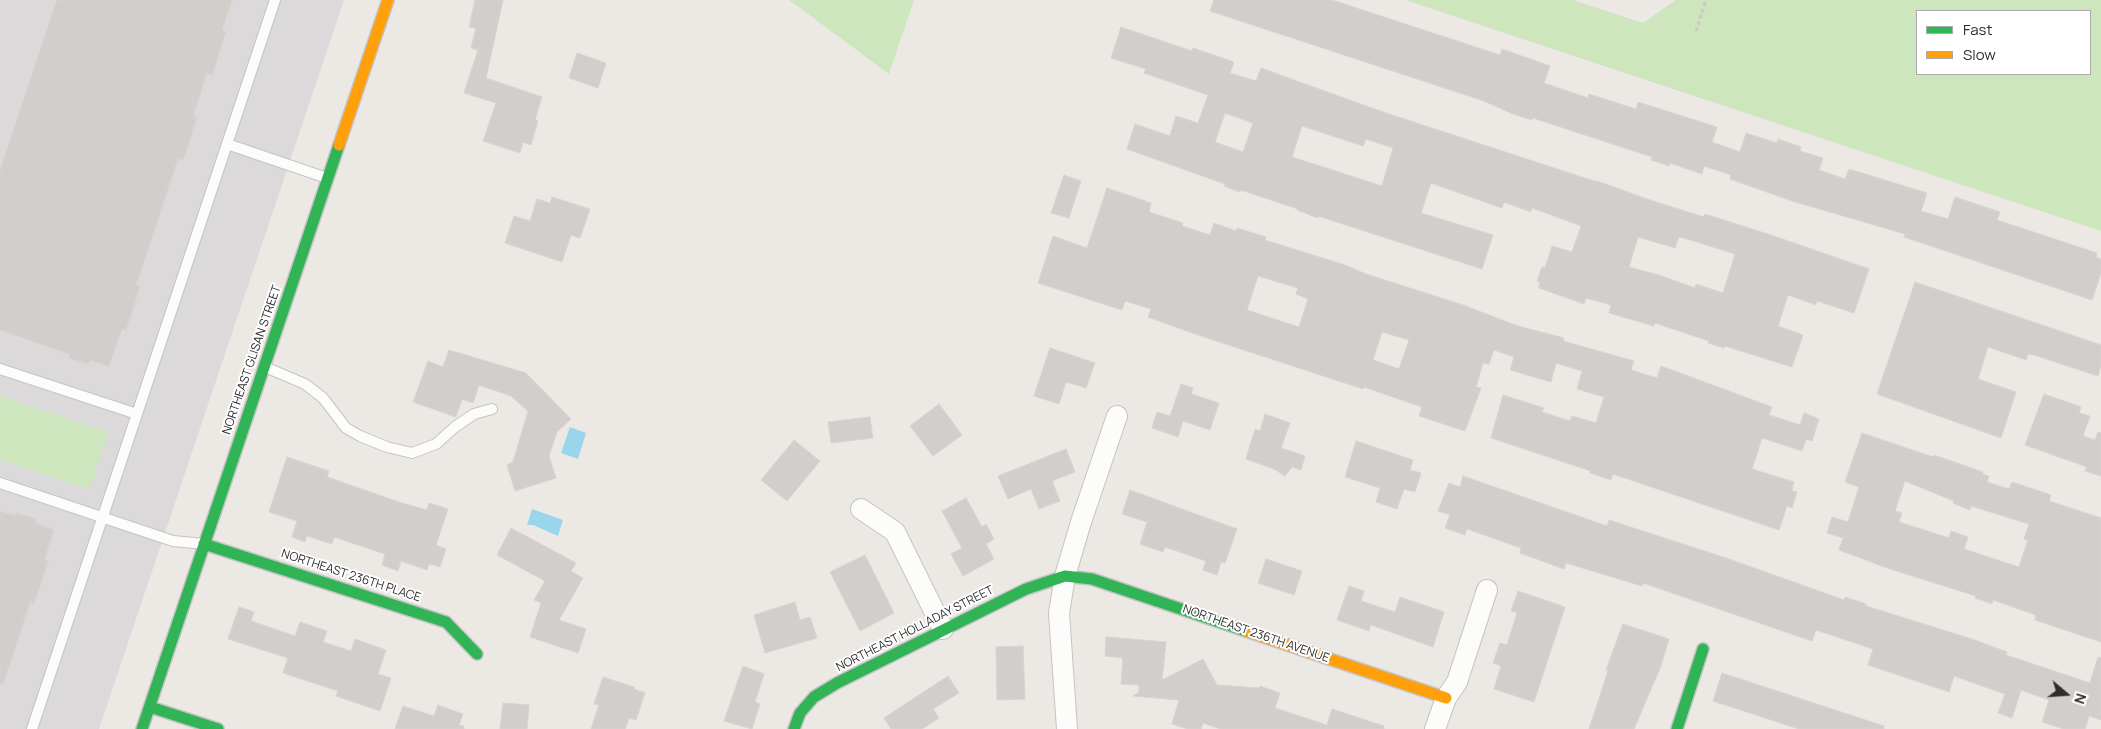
<!DOCTYPE html>
<html>
<head>
<meta charset="utf-8">
<style>
	body { margin:0 }
	#map { position:relative; width:2101px; height:729px; overflow:hidden; background:#ece8e4; font-family:Manrope,sans-serif }
	canvas { display:block }
	.legend { position:absolute; left:1916px; top:10px; width:175px; height:65px; box-sizing:border-box; background:#fff; border:1px solid #ababab; margin:0; padding:6px 9px; list-style:none; font-size:15px; color:#2e2e2e }
	.legend li { display:flex; align-items:center; gap:10px; height:25px }
	.legend b { width:25px; border:1px solid #ababab }
	.north { position:absolute; left:2041px; top:669px; width:50px; height:50px; -webkit-text-stroke:4px #fff; paint-order:stroke; rotate:108deg; font-size:14px; font-weight:700; line-height:20px; text-align:center; color:#2e2e2e }
	.north::after { content:''; display:block; margin:auto; width:18px; height:22px; background:#2e2e2e; clip-path:polygon(50% 0,100% 100%,50% 72%,0 100%) }
</style>
</head>
<body>
<div id="map">
<canvas width="2101" height="729"></canvas>
<ul class="legend">
<li><b style="height:6px;background:#30b455"></b>Fast</li>
<li><b style="height:6px;background:#ff9f0a"></b>Slow</li>
</ul>
<div class="north">N</div>
</div>
<script>
const ctx = document.querySelector('canvas').getContext('2d');
ctx.lineJoin = 'round';
function fillPath(path, color) {
  ctx.fillStyle = color;
  ctx.fill(path, 'evenodd');
}
function toPath(rows) {
  const path = new Path2D();
  for (const r of rows) {
    path.moveTo(r[0], r[1]);
    for (let i = 2; i < r.length; i += 2) path.lineTo(r[i], r[i + 1]);
  }
  return path;
}
function strokePath(path, color, width, dash) {
  ctx.strokeStyle = color;
  ctx.lineWidth = width;
  ctx.lineCap = dash ? 'butt' : 'round';
  ctx.setLineDash(dash || []);
  ctx.stroke(path);
}
function label(font, color, halo, rows, align = 'center') {
  ctx.font = font + ' Manrope,sans-serif';
  ctx.lineWidth = 4;
  ctx.setLineDash([]);
  ctx.textBaseline = 'middle';
  ctx.strokeStyle = halo;
  ctx.fillStyle = color;
  for (const [text, x, y, turn = 0] of rows) {
    ctx.save();
    ctx.translate(x, y);
    ctx.rotate((+turn || 0) * Math.PI / 180);
    ctx.textAlign = isNaN(turn) ? turn : align;
    if (halo) ctx.strokeText(text, 0, 0);
    ctx.fillText(text, 0, 0);
    ctx.restore();
  }
}
fillPath(toPath([
	[0,0,344,0,99,729,0,729]
]), '#dcd9db');
fillPath(toPath([
	[789,0,914,0,889,74],
	[1405,0,1573,0,1643,23,1676,0,2101,0,2101,231],
	[1917,11,2090,11,2090,74,1917,74],
	[0,396,108,432,91,486,82,487,0,460]
]), '#cee6be');
fillPath(toPath([
	[570,427,586,433,578,459,561,453],
	[532,509,563,520,558,536,533,525,527,525]
]), '#99d6ec');
const building = toPath([
	[57,0,232,0,222,30,226,32,212,75,207,73,193,116,197,117,183,160,178,158,136,285,140,287,126,330,122,329,109,366,90,360,88,364,69,358,70,354,0,330,0,171,57,0],
	[475,0,503,0,486,78,542,97,535,120,538,121,531,145,523,142,520,153,483,141,496,103,464,93,478,50,471,48,476,28,469,27,475,0],
	[1214,0,1332,0,1500,55,1502,49,1550,66,1544,83,1588,98,1589,94,1636,109,1638,102,1717,127,1712,142,1740,152,1746,133,1777,143,1778,139,1801,147,1800,151,1823,158,1819,170,1845,179,1849,169,1927,193,1921,211,1948,219,1955,197,2000,212,1997,220,2097,253,2096,257,2101,259,2101,273,2092,300,1904,237,1905,234,1792,201,1730,179,1731,175,1704,166,1702,174,1670,163,1669,166,1651,160,1652,157,1533,118,1532,120,1513,114,1484,101,1210,11,1214,0],
	[1121,27,1192,51,1193,48,1234,62,1230,73,1256,81,1261,68,1383,112,1597,182,1597,181,1650,200,1704,217,1705,214,1771,235,1869,269,1854,313,1817,301,1816,305,1788,295,1778,326,1803,335,1792,367,1725,346,1724,348,1708,343,1709,341,1655,323,1654,326,1609,313,1611,305,1586,298,1584,304,1539,288,1540,282,1537,281,1542,267,1545,268,1552,246,1572,252,1581,226,1532,208,1531,212,1504,202,1502,208,1431,183,1421,213,1493,235,1482,269,1318,216,1318,218,1297,210,1298,209,1241,190,1240,192,1224,186,1225,184,1127,149,1135,124,1170,136,1176,116,1198,123,1208,95,1144,73,1146,69,1111,58,1121,27],
	[1225,113,1253,123,1243,152,1215,142,1225,113],
	[1302,126,1363,146,1366,139,1393,148,1382,186,1292,157,1302,126],
	[1638,237,1675,248,1679,237,1684,238,1735,254,1723,293,1696,284,1695,288,1659,275,1629,267,1638,237],
	[577,53,606,63,598,88,569,78,577,53],
	[1064,175,1081,181,1069,218,1051,213,1064,175],
	[1107,188,1151,203,1149,212,1183,223,1182,226,1210,235,1214,223,1236,231,1237,228,1266,237,1265,240,1345,265,1366,274,1463,305,1518,326,1564,338,1563,341,1634,361,1631,370,1657,378,1661,366,1772,407,1769,415,1800,425,1804,413,1819,419,1812,441,1806,439,1802,451,1762,438,1752,469,1794,482,1792,491,1797,492,1792,508,1787,506,1779,530,1613,474,1611,480,1590,473,1591,471,1491,438,1503,395,1544,408,1542,412,1570,421,1572,416,1596,423,1604,397,1577,389,1582,371,1556,363,1551,382,1510,370,1514,357,1494,350,1489,364,1483,363,1476,387,1481,388,1465,431,1419,416,1422,407,1364,387,1363,389,1198,335,1148,317,1151,309,1125,301,1122,310,1038,283,1053,236,1087,248,1107,188],
	[1258,276,1298,288,1296,294,1308,299,1299,327,1247,310,1258,276],
	[1382,332,1409,340,1399,369,1373,360,1382,332],
	[552,197,590,209,580,238,571,235,562,262,505,243,514,216,530,221,537,199,550,203,552,197],
	[1915,282,2101,345,2101,365,2098,376,2034,355,2028,354,2026,360,1988,347,1978,379,2016,392,2001,438,1877,394,1915,282],
	[1050,348,1095,363,1086,388,1066,382,1059,404,1034,396,1050,348],
	[449,350,526,373,571,419,557,432,549,456,556,478,515,491,507,465,513,462,528,411,511,396,479,385,473,403,462,399,456,417,413,402,428,361,443,367,449,350],
	[1181,384,1193,388,1191,394,1219,403,1210,430,1183,421,1178,437,1152,428,1157,412,1170,416,1181,384],
	[2044,394,2081,407,2079,413,2090,416,2083,436,2095,440,2098,432,2101,433,2101,476,2085,471,2087,467,2025,445,2044,394],
	[939,404,962,435,933,456,910,426,939,404],
	[1265,414,1290,423,1281,448,1305,456,1301,470,1292,467,1285,476,1274,469,1246,459,1255,429,1260,431,1265,414],
	[870,417,873,438,831,443,828,422,870,417],
	[1862,433,1933,457,1934,455,1983,472,1982,474,1989,476,1987,482,2009,489,2012,482,2051,495,2049,501,2101,518,2101,642,2035,620,2036,615,1993,600,1992,604,1975,598,1976,596,1884,567,1839,550,1843,538,1827,533,1832,517,1848,522,1859,487,1845,482,1862,433],
	[1905,481,1954,501,1953,503,1970,510,1971,506,2029,524,2024,539,2028,540,2019,567,1964,549,1968,537,1951,531,1949,538,1899,522,1902,513,1895,511,1905,481],
	[794,440,820,461,787,501,761,480,794,440],
	[1356,441,1413,460,1410,470,1421,473,1415,492,1404,489,1397,509,1376,502,1380,488,1345,477,1356,441],
	[1066,449,1075,472,1052,481,1060,501,1039,509,1031,489,1008,499,998,476,1066,449],
	[287,457,329,471,327,477,402,503,427,510,429,503,448,509,436,545,446,549,440,567,429,564,427,570,401,561,398,571,382,565,385,554,334,537,332,544,307,536,305,542,292,537,297,521,269,512,287,457],
	[1463,476,1607,526,1609,520,1726,558,1844,600,1845,597,1866,604,1866,606,1972,639,2007,652,2006,655,2090,683,2098,657,2101,658,2101,720,2089,716,2085,729,2064,729,2042,722,2049,700,2021,690,2012,718,1998,713,2005,694,1954,676,1949,692,1868,665,1873,649,1816,630,1812,641,1643,583,1642,586,1566,563,1564,569,1520,553,1521,548,1467,529,1465,535,1445,528,1450,515,1438,511,1449,483,1460,487,1463,476],
	[1130,490,1237,529,1225,563,1221,562,1217,575,1203,570,1206,561,1165,547,1163,552,1140,544,1147,522,1122,514,1130,490],
	[966,498,982,527,986,524,994,539,986,544,994,559,963,576,951,554,962,548,942,511,966,498],
	[0,511,15,516,17,513,36,519,35,523,54,530,44,560,48,561,34,604,30,602,3,684,0,684,0,511],
	[511,528,576,563,571,571,583,578,559,620,586,629,578,653,530,637,541,603,534,600,545,581,497,555,511,528],
	[865,555,894,613,860,631,830,572,865,555],
	[1266,559,1302,571,1294,595,1258,583,1266,559],
	[1349,586,1364,591,1361,601,1395,612,1400,597,1444,612,1433,647,1371,625,1369,631,1337,620,1349,586],
	[1518,591,1565,607,1534,702,1494,689,1501,666,1493,663,1500,643,1507,645,1517,613,1511,611,1518,591],
	[795,602,800,620,810,617,817,638,765,653,754,615,795,602],
	[239,607,254,612,251,621,295,636,300,622,327,631,323,642,351,651,355,639,386,650,378,674,391,678,380,711,336,696,338,691,283,673,288,658,228,639,239,607],
	[1623,624,1669,639,1661,666,1634,729,1589,729,1608,671,1606,670,1623,624],
	[1106,637,1166,642,1162,680,1203,659,1217,685,1260,688,1260,686,1280,693,1275,708,1327,725,1332,709,1384,726,1384,729,1221,729,1203,723,1201,729,1188,729,1172,724,1179,700,1133,696,1139,692,1139,685,1121,684,1123,658,1105,656,1106,637],
	[1023,646,1025,699,997,700,996,647,1023,646],
	[743,666,764,674,755,702,760,704,752,729,724,721,743,666],
	[1722,673,1884,726,1884,729,1799,729,1713,701,1722,673],
	[948,676,959,693,933,709,939,718,922,729,891,729,884,718,948,676],
	[603,677,634,687,634,689,645,693,636,720,629,718,625,729,591,729,599,705,594,704,603,677],
	[503,703,529,705,527,729,500,729,503,703],
	[438,705,463,714,459,725,464,726,464,729,395,729,403,706,434,716,438,705]
]);
fillPath(building, '#d1cecb');
strokePath(building, '#d7d4d0', 1);
const lane = toPath([
	[227,144,327,178],
	[265,367,305,384,323,398,346,428,360,436,387,447,412,453,436,444,455,427,474,414,492,409],
	[0,369,137,414],
	[0,483,173,541,204,544],
	[32,729,275,0]
]);
const street = toPath([
	[861,509,895,532,943,629],
	[1067,729,1059,613,1065,576,1081,522,1117,416],
	[1435,729,1446,698,1457,682,1487,590]
]);
const fast = toPath([
	[204,544,446,622,477,654],
	[150,707,218,729],
	[142,729,339,145],
	[794,729,800,713,814,697,837,683,1026,589,1065,576,1092,579,1246,631],
	[1677,729,1703,649]
]);
const slow = toPath([
	[339,145,388,0],
	[1246,631,1446,698]
]);
strokePath(lane, '#c5c4c5', 12);
strokePath(street, '#c5c4c5', 22);
strokePath(fast, '#c5c4c5', 14);
strokePath(slow, '#c5c4c5', 14);
strokePath(toPath([
	[1696,31,1706,0]
]), '#c9c9c8', 3, [4, 2.5]);
strokePath(lane, '#fcfcfb', 10);
strokePath(street, '#fcfcfb', 20);
strokePath(fast, '#30b455', 11);
strokePath(slow, '#ff9f0a', 11);
label('12px', '#2e2e2e', '#fff', [
	["NORTHEAST GLISAN STREET",252,360,-71],
	["NORTHEAST 236TH PLACE",351,576,18],
	["NORTHEAST HOLLADAY STREET",915,629,-27],
	["NORTHEAST 236TH AVENUE",1256,634,19]
]);
</script>
</body>
</html>
